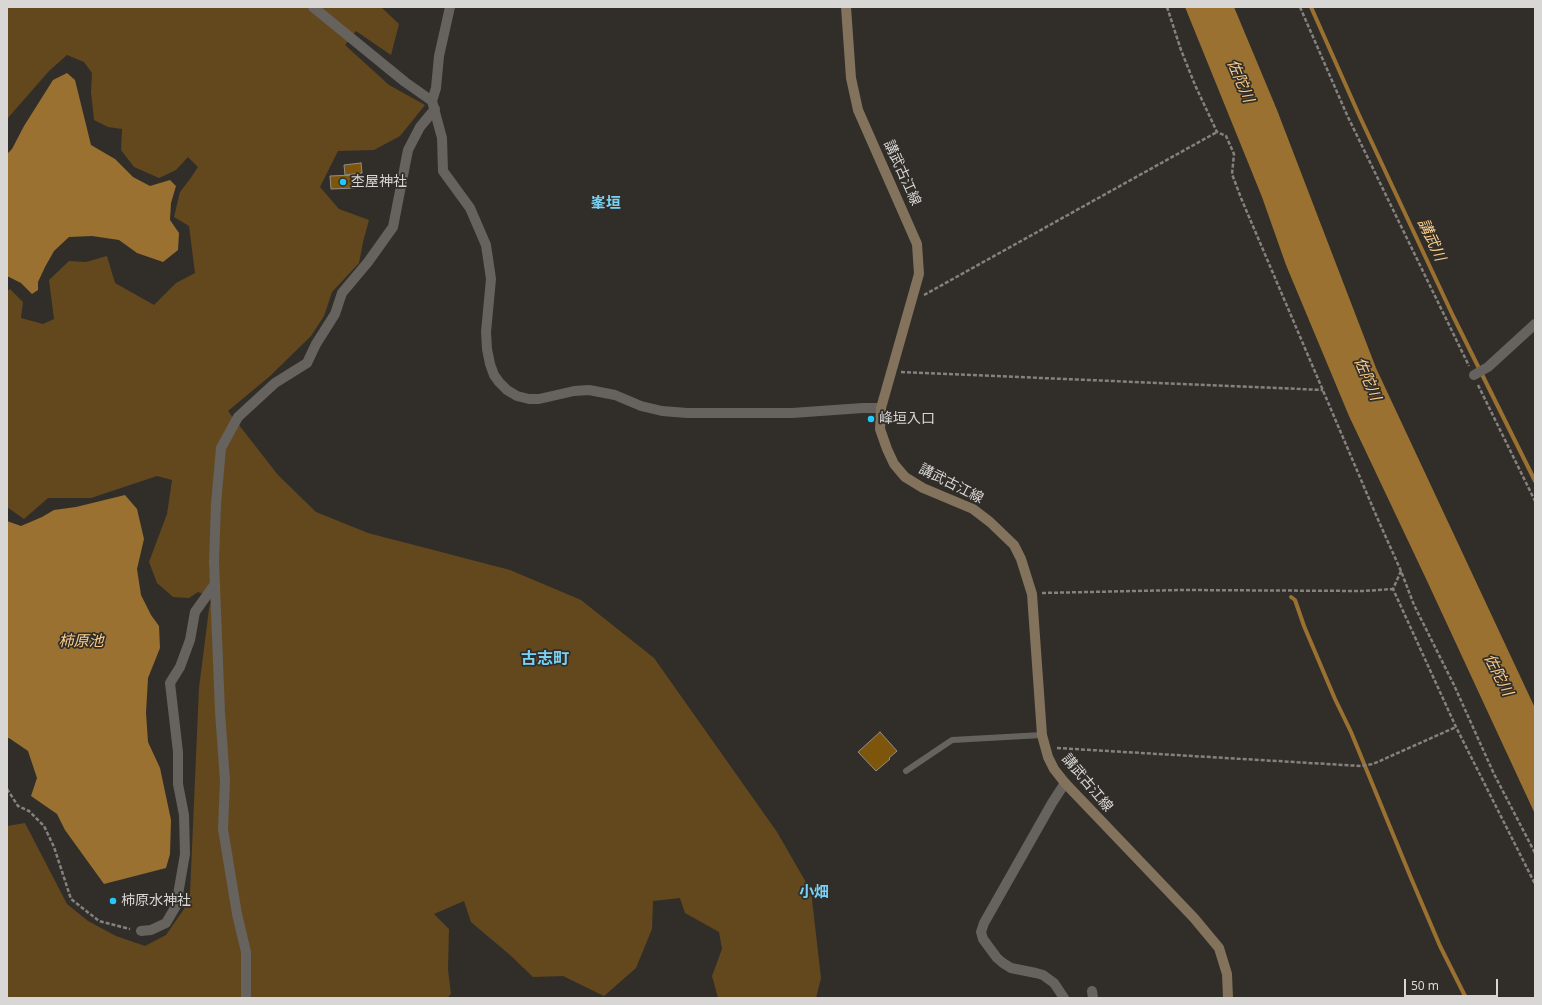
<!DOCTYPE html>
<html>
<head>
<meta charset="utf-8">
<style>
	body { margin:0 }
	#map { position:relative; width:1542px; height:1005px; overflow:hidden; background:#312e2a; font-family:"Noto Sans",sans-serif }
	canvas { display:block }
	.frame { position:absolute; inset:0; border:8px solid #d9d7d5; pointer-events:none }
	.scale { position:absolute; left:1404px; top:979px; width:94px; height:18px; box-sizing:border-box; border:2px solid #d9d7d5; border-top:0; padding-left:5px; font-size:12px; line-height:14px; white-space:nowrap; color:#d9d7d5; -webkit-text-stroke:3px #312e2a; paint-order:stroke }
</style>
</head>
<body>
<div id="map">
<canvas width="1542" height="1005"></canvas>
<div class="frame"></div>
<div class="scale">50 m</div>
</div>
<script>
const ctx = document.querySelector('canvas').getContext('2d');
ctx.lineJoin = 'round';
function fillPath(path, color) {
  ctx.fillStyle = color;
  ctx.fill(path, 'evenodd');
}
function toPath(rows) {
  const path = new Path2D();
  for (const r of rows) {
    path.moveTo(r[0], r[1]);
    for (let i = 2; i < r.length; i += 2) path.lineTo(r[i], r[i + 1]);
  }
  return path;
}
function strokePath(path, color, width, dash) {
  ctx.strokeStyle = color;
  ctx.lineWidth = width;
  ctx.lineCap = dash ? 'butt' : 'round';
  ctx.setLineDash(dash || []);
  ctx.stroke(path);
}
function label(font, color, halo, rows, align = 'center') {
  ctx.font = font + ' "Noto Sans","Noto Sans JP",sans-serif';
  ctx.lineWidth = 3.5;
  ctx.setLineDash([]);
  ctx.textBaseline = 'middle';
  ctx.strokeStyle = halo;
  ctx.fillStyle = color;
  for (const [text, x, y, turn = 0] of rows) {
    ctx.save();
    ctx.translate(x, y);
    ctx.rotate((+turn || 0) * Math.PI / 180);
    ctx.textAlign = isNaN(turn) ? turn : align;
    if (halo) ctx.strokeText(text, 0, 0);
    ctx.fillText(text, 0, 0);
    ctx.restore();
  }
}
fillPath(toPath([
	[7,7,381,7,399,24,391,55,356,31,345,45,389,85,425,105,400,136,374,150,338,151,320,187,339,209,369,220,363,242,359,263,332,292,324,316,311,336,270,376,228,411,278,475,316,512,368,533,510,570,581,600,654,658,777,832,811,891,821,978,816,998,718,998,712,976,722,949,719,932,685,913,680,898,653,901,652,929,636,968,604,996,563,976,533,977,510,955,471,922,464,901,434,914,449,929,448,970,451,994,447,998,7,998,7,826,25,823,67,904,88,921,116,936,145,946,166,935,184,909,190,894,199,688,209,609,212,597,198,592,189,598,173,597,157,583,149,562,167,514,172,480,157,476,91,498,48,498,24,519,7,507,7,291,10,289,23,302,21,318,43,324,54,319,49,280,69,261,86,262,107,256,115,283,154,305,176,283,195,273,189,226,174,217,180,192,190,179,198,167,188,157,176,170,159,178,134,167,121,150,122,129,108,127,94,120,91,92,92,73,84,62,67,55,49,71,7,119]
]), '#63481d');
fillPath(toPath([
	[1185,7,1234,7,1277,110,1376,368,1535,708,1535,814,1428,583,1349,416,1286,265,1262,197],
	[67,73,75,80,91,145,115,159,133,177,150,186,170,180,176,186,171,203,170,220,179,233,178,250,163,262,137,253,119,240,92,236,69,237,54,251,45,267,38,282,38,290,32,294,21,283,7,276,7,154,12,149,24,126,53,80],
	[125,495,137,509,144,539,137,569,141,595,151,615,159,626,160,648,148,678,146,713,148,742,160,768,171,820,170,854,166,868,104,884,65,830,57,814,31,796,37,778,28,751,9,738,7,738,7,521,21,526,42,517,54,510,76,507]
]), '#9a7130');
strokePath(toPath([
	[1311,7,1359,115,1453,316,1535,481],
	[1291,597,1295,600,1304,626,1335,699,1351,732,1411,878,1440,946,1466,998]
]), '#9a7130', 4);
const building = toPath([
	[361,163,362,173,345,175,344,165,361,163],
	[354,175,355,188,331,189,330,176,354,175],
	[880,732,897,751,889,758,890,759,876,771,858,752,880,732]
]);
fillPath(building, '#7d550b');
strokePath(building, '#928f8a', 1);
strokePath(toPath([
	[1167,7,1181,50,1195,85,1217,132,1226,136,1234,154,1232,174,1241,198,1376,515,1401,571,1414,605,1454,685,1494,774,1535,853],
	[1300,7,1347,115,1469,366],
	[924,295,1217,132],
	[901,372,1323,390],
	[1478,385,1535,501],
	[1401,571,1393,589,1456,727,1535,884],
	[1042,593,1182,590,1364,591,1393,589],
	[1057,748,1361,766,1373,764,1456,727],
	[7,789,18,806,29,811,44,826,54,847,71,899,99,921,130,929]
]), '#84817e', 2.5, [4, 2]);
strokePath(toPath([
	[906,771,952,740,1042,735]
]), '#66625e', 6);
strokePath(toPath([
	[313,7,405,82,432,101],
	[450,7,439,56,436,88,432,101,442,138,443,171,470,208,486,245,491,279,486,332,487,349,490,364,494,375,499,382,507,390,517,396,529,399,539,399,574,391,589,390,615,395,641,406,662,411,687,413,792,413,863,408,881,408],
	[1474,375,1488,367,1535,324],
	[141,931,151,930,166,923,176,906,185,854,184,815,178,784,178,752,170,683,180,667,190,640,195,612,215,584],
	[1092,991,1093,998],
	[246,998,246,952,237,914,223,829,225,781,220,712,214,561,216,504,221,448,238,417,275,383,307,363,316,344,335,314,342,293,368,262,393,227,408,150,420,127,435,109],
	[1064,998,1054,983,1043,975,1036,973,1011,968,1003,963,997,958,983,939,981,932,984,923,1052,803,1065,783]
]), '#66625e', 10);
strokePath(toPath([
	[846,7,851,78,858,110,917,244,919,274,881,408,880,429,887,449,894,464,905,477,923,488,973,509,990,522,1014,545,1021,559,1032,594,1042,735,1048,757,1054,769,1065,783,1194,918,1219,948,1227,974,1228,998]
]), '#83735c', 10);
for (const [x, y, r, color] of [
	[343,182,4,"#21c9fd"],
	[871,419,4,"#21c9fd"],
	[113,901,4,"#21c9fd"]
]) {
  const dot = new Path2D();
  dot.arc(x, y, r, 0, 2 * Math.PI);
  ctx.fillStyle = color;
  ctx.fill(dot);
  strokePath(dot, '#312e2a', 1.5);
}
label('14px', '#d9d7d5', '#312e2a', [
	["講武古江線",902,173,66],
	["講武古江線",951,484,27],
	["講武古江線",1087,783,50]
]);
label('14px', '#d9d7d5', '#312e2a', [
	["杢屋神社",351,182],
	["峰垣入口",879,419],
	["柿原水神社",121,901]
], 'left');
label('italic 15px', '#fece8a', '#312e2a', [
	["佐陀川",1240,81,67],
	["講武川",1431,240,65],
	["佐陀川",1367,379,67],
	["柿原池",81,642],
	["佐陀川",1498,675,63]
]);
label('bold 15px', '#78d2f6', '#312e2a', [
	["峯垣",606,204],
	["小畑",814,893]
]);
label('bold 16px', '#78d2f6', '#312e2a', [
	["古志町",545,659]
]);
</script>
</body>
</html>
